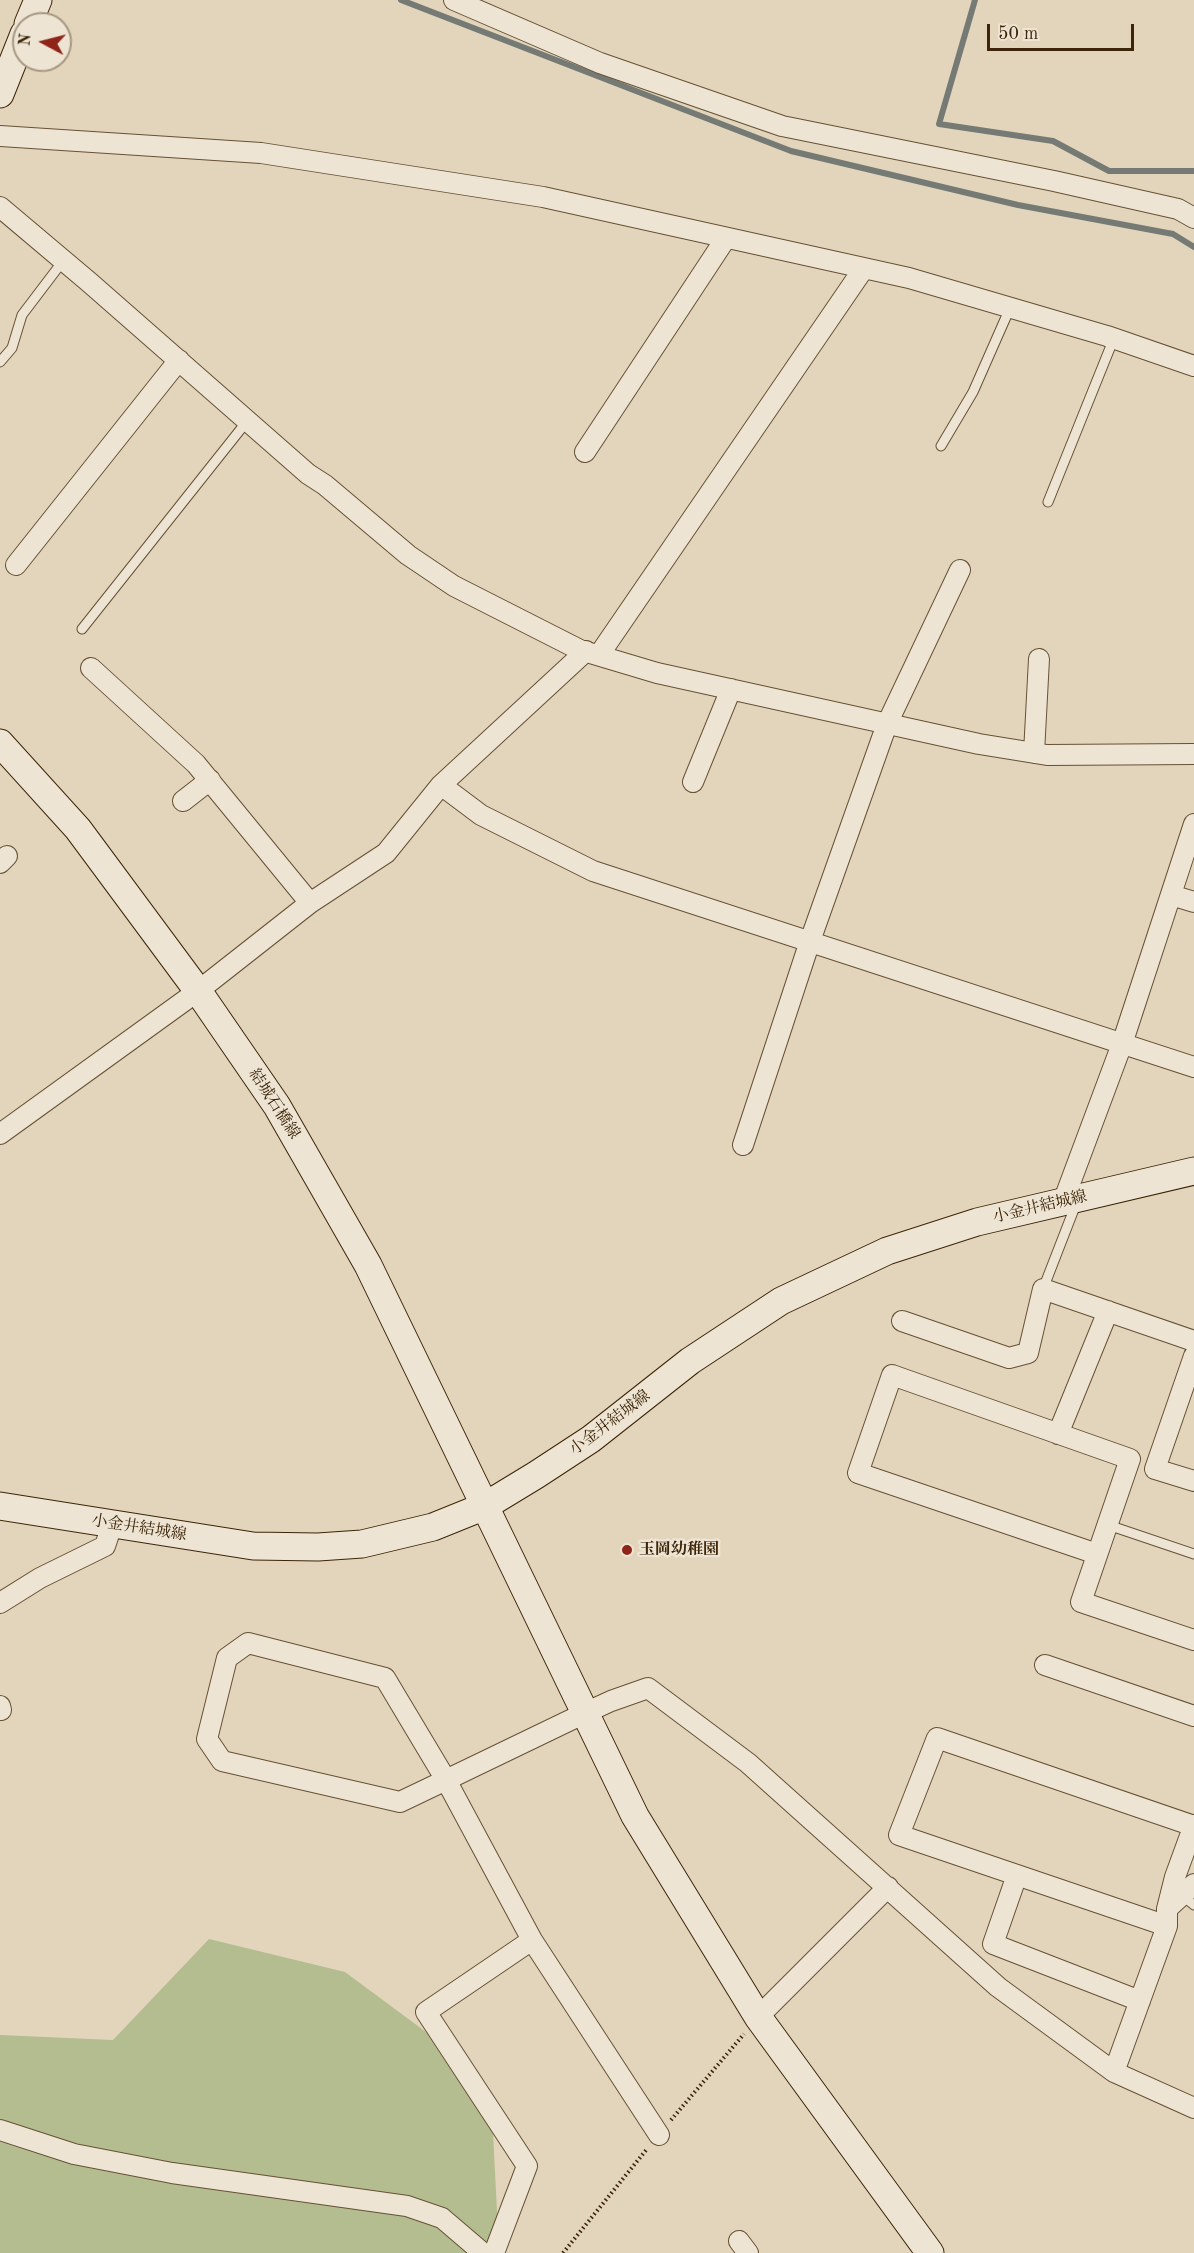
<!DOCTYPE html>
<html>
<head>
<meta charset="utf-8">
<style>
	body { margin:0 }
	#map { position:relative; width:1194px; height:2253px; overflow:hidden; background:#e3d5bb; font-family:"Old Standard TT",serif }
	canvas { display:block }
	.north { position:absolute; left:12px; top:12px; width:60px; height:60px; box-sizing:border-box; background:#ede4d3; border:2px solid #a69882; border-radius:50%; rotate:277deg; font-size:16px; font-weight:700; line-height:24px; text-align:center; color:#3c2508 }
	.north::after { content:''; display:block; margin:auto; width:21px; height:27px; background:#8f2418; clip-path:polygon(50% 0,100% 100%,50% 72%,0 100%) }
	.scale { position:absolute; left:987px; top:24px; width:147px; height:27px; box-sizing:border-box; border:3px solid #3c2508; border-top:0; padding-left:8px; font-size:18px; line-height:21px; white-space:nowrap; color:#3c2508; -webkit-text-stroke:4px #ede4d3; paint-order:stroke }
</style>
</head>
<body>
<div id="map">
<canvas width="1194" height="2253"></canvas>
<div class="north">N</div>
<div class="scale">50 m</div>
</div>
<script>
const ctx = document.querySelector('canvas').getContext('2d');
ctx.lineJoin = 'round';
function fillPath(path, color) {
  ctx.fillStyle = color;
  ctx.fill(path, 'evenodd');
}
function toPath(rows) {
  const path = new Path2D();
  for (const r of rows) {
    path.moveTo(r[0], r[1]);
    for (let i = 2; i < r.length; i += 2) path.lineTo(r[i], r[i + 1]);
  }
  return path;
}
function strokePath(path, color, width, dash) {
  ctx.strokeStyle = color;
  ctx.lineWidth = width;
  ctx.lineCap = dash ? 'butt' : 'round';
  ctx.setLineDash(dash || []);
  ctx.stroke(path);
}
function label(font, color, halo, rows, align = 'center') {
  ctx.font = font + ' "Old Standard TT","Noto Serif JP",serif';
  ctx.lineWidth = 5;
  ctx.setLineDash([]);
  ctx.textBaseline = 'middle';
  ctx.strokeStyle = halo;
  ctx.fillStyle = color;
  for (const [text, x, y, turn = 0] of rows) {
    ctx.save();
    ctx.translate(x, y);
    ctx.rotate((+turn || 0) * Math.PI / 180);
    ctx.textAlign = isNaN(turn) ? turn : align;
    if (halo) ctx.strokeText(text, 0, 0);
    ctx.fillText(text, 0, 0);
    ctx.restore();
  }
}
fillPath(toPath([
	[209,1939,345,1972,426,2032,493,2133,498,2230,488,2253,0,2253,0,2035,113,2040]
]), '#b4bd90');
strokePath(toPath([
	[401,0,791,151,1018,205,1173,234,1194,247],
	[975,0,939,124,1053,141,1109,171,1194,171]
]), '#757b74', 6);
const lane = toPath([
	[0,362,12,348,22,315,63,261],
	[941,446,973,392,1010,308],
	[1048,502,1114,338],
	[82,629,248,420],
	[1043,1289,1076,1204],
	[1108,1525,1194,1554],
	[1182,1895,1194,1905]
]);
const street = toPath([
	[454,0,600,63,782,126,1054,181,1178,209,1194,218],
	[0,136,261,153,543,197,909,278,1107,336,1194,366],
	[0,207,89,282,308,474,325,485,408,555,454,586,580,650,657,673,979,744,1047,755,1194,754],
	[585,452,726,238],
	[16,565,179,360],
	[599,655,864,268],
	[91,668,196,764,310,903],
	[1034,753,1039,659],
	[693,782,731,689],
	[441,785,481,815,593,871,1194,1067],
	[183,801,210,780],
	[0,863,7,856],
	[1171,895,1194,902],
	[0,1134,198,991,310,903,386,853,441,785,586,651],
	[743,1145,810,941,887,724,960,570],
	[1063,1202,1122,1044,1194,824],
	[902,1321,1009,1358,1028,1353,1043,1289,1194,1341],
	[1194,1356,1155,1469,1194,1481],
	[1058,1434,1108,1311],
	[1097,1554,858,1473,892,1375,1130,1459,1081,1602,1194,1640],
	[0,1603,40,1578,105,1546,112,1525],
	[1045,1665,1194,1716],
	[0,1706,1,1710],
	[1017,1875,993,1944,1140,2001],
	[1167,1909,1194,1884],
	[1167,1926,899,1835,937,1738,1194,1826],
	[758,2017,888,1887],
	[1114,2072,1167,1926,1167,1909,1175,1877,1194,1825],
	[0,2130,74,2154,172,2173,407,2206,442,2218,483,2253],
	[659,2135,532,1940,446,1780,385,1678,248,1643,227,1658,207,1739,222,1761,400,1802,446,1780,585,1713,611,1701,648,1688,748,1763,998,1987,1114,2072,1194,2108],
	[739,2241,748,2253],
	[494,2253,527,2166,426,2012,532,1940]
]);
const secondary = toPath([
	[28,24,38,0],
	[0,94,24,34],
	[0,743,78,829,198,991,277,1106,368,1265,635,1816,758,2017,930,2253],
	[0,1506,253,1546,318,1547,362,1544,433,1527,485,1506,536,1475,591,1439,690,1361,781,1301,887,1251,977,1222,1194,1171]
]);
strokePath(lane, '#665135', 11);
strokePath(street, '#665135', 22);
strokePath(secondary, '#3c2508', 29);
strokePath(toPath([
	[671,2120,744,2034],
	[563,2253,647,2149]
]), '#3c2508', 4, [1.5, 3]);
strokePath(lane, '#ede4d3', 9);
strokePath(street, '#ede4d3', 20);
strokePath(secondary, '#ede4d3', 27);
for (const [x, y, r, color] of [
	[627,1550,6,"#8f2418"]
]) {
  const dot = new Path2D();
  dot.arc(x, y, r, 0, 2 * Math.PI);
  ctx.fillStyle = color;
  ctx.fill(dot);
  strokePath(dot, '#ede4d3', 2);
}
label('16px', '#3c2508', '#ede4d3', [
	["結城石橋線",274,1104,57],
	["小金井結城線",1040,1207,-13],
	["小金井結城線",610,1423,-37],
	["小金井結城線",139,1528,9]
]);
label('bold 16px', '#3c2508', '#ede4d3', [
	["玉岡幼稚園",639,1550]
], 'left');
</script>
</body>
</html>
